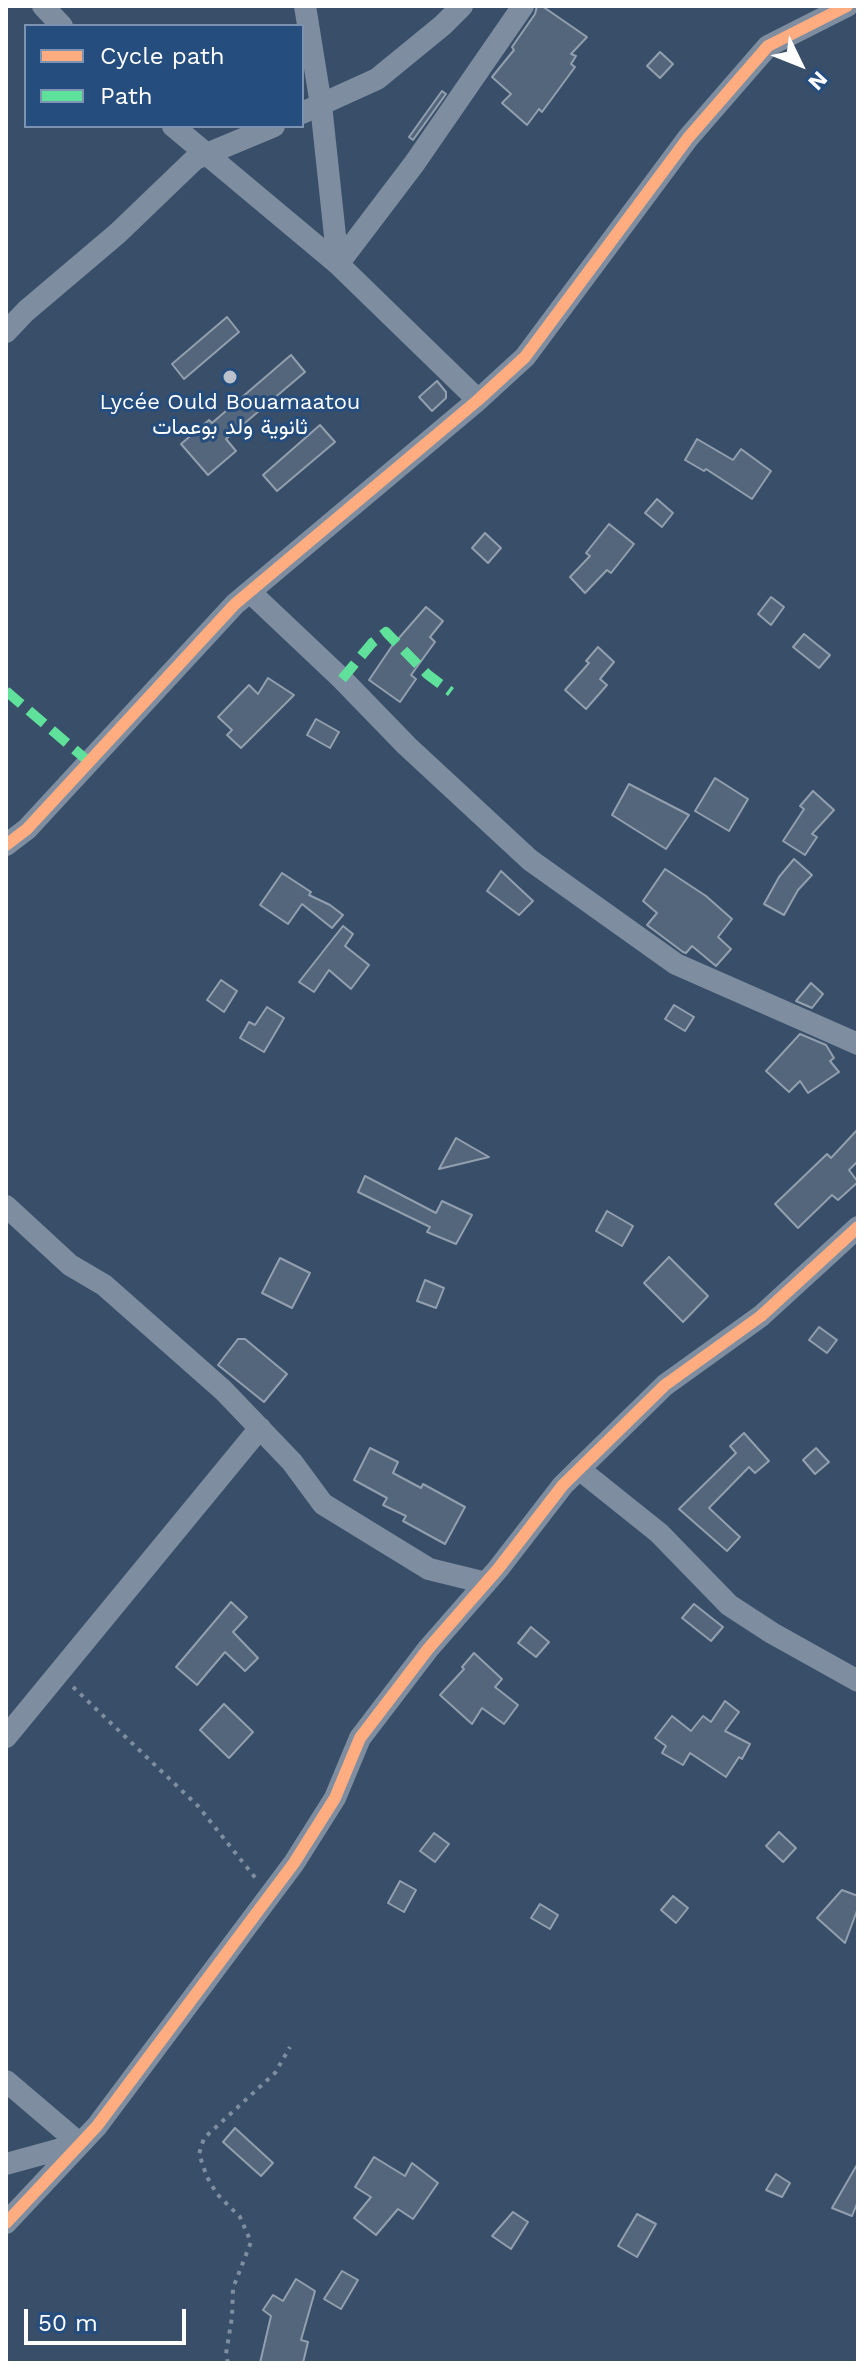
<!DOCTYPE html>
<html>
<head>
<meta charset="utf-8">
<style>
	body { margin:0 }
	#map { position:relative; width:864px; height:2369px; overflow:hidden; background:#394f69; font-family:"Work Sans",sans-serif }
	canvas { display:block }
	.frame { position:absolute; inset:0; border:8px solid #fff; pointer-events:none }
	.legend { position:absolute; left:24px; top:24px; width:280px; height:104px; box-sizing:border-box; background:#254d7d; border:2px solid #7c94b1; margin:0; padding:10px 14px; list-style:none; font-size:24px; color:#fff }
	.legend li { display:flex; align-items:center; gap:16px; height:40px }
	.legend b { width:40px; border:2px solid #7c94b1 }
	.north { position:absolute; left:760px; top:24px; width:80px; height:80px; -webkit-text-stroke:6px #254d7d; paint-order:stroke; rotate:133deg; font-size:22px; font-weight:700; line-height:32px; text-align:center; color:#fff }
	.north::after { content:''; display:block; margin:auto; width:28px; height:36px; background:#fff; clip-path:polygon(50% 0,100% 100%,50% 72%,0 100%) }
	.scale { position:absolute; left:24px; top:2309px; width:162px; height:36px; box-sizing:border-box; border:4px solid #fff; border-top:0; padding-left:10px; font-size:24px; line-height:28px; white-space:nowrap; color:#fff; -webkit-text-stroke:6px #254d7d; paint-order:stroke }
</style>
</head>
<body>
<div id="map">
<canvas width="864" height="2369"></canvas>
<div class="frame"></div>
<ul class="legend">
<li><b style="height:10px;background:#ffac80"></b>Cycle path</li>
<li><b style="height:10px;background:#60e19b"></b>Path</li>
</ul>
<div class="north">N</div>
<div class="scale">50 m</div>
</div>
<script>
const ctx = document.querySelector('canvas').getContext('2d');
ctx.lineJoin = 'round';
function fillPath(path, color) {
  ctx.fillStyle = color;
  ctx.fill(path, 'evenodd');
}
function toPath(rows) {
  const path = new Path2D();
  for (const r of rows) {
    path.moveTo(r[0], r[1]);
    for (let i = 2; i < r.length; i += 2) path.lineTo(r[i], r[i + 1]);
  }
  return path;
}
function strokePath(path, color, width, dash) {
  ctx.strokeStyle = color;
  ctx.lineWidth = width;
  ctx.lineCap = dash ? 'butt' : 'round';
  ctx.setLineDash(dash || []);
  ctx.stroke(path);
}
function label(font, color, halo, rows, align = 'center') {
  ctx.font = font + ' "Work Sans",Vazirmatn,sans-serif';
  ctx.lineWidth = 6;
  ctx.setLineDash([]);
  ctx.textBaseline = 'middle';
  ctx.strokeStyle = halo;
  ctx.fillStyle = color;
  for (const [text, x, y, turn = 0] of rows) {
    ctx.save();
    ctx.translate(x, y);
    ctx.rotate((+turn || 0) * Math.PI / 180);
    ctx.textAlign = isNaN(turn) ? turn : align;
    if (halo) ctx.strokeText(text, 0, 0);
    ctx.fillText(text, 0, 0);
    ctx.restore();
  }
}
const building = toPath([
	[537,6,542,6,587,37,571,54,576,56,571,64,575,67,542,112,539,109,527,125,502,103,511,94,492,77,514,50,512,47,535,14,537,6],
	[660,52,673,64,660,78,647,66,660,52],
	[442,91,446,94,413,140,409,137,442,91],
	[227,317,239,332,184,379,172,364,227,317],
	[291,355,305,372,226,439,236,451,208,475,181,444,209,420,212,423,291,355],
	[437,381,446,392,446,398,432,411,419,397,437,381],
	[320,425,335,442,277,491,263,475,320,425],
	[697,439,733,460,741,449,771,471,752,499,706,469,704,471,685,460,697,439],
	[657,499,673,513,662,527,645,513,657,499],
	[609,524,634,544,611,573,607,570,585,593,570,577,590,556,586,553,609,524],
	[485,533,501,548,488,563,472,548,485,533],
	[771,597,784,607,771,625,758,614,771,597],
	[426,607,443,621,430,637,435,642,411,675,416,679,400,702,369,680,392,646,426,607],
	[804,634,830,655,819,668,793,647,804,634],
	[598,647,614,662,600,679,607,685,586,709,565,690,589,663,586,661,598,647],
	[268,678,294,695,241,748,227,735,232,730,218,717,249,685,258,694,268,678],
	[316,719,339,732,330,748,307,735,316,719],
	[715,778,748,799,729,831,695,811,715,778],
	[629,784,689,815,666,849,612,815,629,784],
	[813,791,834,810,812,834,817,837,805,855,783,841,804,809,800,806,813,791],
	[794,859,812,875,798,890,784,915,764,904,779,877,794,859],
	[665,869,706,896,732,919,718,937,731,949,716,966,692,946,686,953,683,952,647,925,657,913,643,901,665,869],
	[501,871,533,901,519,915,487,891,501,871],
	[282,873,311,892,309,895,330,905,343,915,332,928,302,904,288,924,260,905,282,873],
	[343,926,353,934,345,946,369,965,351,989,329,970,314,992,299,982,343,926],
	[221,980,237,991,224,1012,207,1000,221,980],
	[811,983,823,994,812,1008,796,1001,811,983],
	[674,1005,694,1017,685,1031,665,1019,674,1005],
	[267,1007,284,1018,264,1052,240,1038,249,1022,255,1025,267,1007],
	[800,1034,826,1045,834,1058,830,1061,839,1072,808,1093,800,1081,789,1092,766,1071,800,1034],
	[858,1129,858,1161,849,1170,858,1182,838,1200,832,1195,798,1228,775,1204,827,1154,831,1158,858,1129],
	[456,1138,489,1157,439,1169,456,1138],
	[365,1176,436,1213,442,1201,472,1215,456,1244,427,1232,430,1227,358,1192,365,1176],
	[607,1211,633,1226,622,1246,596,1231,607,1211],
	[669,1257,708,1296,683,1322,644,1283,669,1257],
	[280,1258,310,1273,292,1308,262,1293,280,1258],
	[425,1280,444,1288,436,1308,417,1301,425,1280],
	[819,1327,837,1340,827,1353,809,1340,819,1327],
	[238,1339,245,1339,287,1374,264,1402,218,1365,238,1339],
	[744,1433,769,1461,755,1473,749,1467,709,1508,740,1537,727,1551,679,1509,736,1453,730,1446,744,1433],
	[370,1448,398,1462,393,1473,421,1488,423,1484,465,1507,445,1544,403,1521,406,1516,383,1505,387,1498,354,1480,370,1448],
	[816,1448,829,1462,815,1474,803,1460,816,1448],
	[231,1602,247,1617,233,1632,258,1658,245,1671,225,1652,197,1685,176,1667,231,1602],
	[694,1604,723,1627,711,1641,682,1618,694,1604],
	[531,1627,549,1642,536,1657,518,1643,531,1627],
	[474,1653,502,1679,495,1687,518,1705,504,1724,482,1708,472,1724,440,1695,464,1669,462,1667,474,1653],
	[725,1701,739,1712,725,1731,750,1744,742,1759,739,1757,726,1777,690,1753,683,1765,662,1753,666,1746,655,1738,672,1716,691,1731,703,1716,711,1722,725,1701],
	[224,1704,253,1732,229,1758,200,1730,224,1704],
	[779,1832,796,1848,783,1862,766,1846,779,1832],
	[434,1833,449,1844,435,1862,420,1851,434,1833],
	[400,1881,416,1890,404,1912,388,1903,400,1881],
	[842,1890,858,1896,858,1908,845,1943,817,1918,842,1890],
	[673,1896,688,1908,676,1923,661,1910,673,1896],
	[540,1904,558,1915,550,1929,531,1918,540,1904],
	[235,2128,273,2163,261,2176,223,2142,235,2128],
	[374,2157,405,2176,412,2163,438,2183,413,2219,398,2209,376,2235,354,2218,371,2197,355,2187,374,2157],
	[858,2163,858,2201,852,2216,832,2208,858,2163],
	[776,2174,790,2183,782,2197,766,2190,776,2174],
	[513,2212,528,2222,511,2249,492,2236,513,2212],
	[637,2214,656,2224,637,2257,618,2246,637,2214],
	[342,2271,358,2280,341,2309,324,2299,342,2271],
	[296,2279,315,2291,301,2340,308,2342,303,2363,260,2363,271,2316,263,2310,273,2295,283,2301,296,2279]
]);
fillPath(building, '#54667b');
strokePath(building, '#929fae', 2);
strokePath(toPath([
	[73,1687,198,1806,257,1880],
	[228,2363,226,2354,232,2317,233,2288,251,2242,240,2217,217,2194,207,2177,199,2154,204,2138,275,2073,290,2047]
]), '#7e8ea0', 4, [4, 6]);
strokePath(toPath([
	[43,6,62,26],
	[305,6,321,105,338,264],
	[302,113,377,79,443,25,462,6],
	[173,126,338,264,478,400],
	[338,264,414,164,523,6],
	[6,332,26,311,118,233,195,159,274,126],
	[250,592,342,679,407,746,530,860,676,964,858,1044],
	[6,845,27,829,235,604,478,400,525,357,688,138,768,46,847,6],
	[6,1206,70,1265,104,1285,223,1390,292,1462,323,1504,429,1569,486,1583],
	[579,1469,659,1533,729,1605,772,1633,858,1681],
	[6,1737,260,1428],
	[6,2081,80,2144],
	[6,2164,79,2144],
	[6,2223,97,2126,294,1863,335,1798,360,1738,428,1649,498,1569,563,1485,665,1385,761,1316,858,1227]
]), '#7e8ea0', 22);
strokePath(toPath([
	[342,679,372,643,386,632,427,674,451,692],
	[6,691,88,761]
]), '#60e19b', 10, [20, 10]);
strokePath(toPath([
	[6,845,27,829,235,604,478,400,525,357,688,138,768,46,847,6],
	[6,2223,97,2126,294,1863,335,1798,360,1738,428,1649,498,1569,563,1485,665,1385,761,1316,858,1227]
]), '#ffac80', 12);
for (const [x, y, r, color] of [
	[230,377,8,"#bac1ca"]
]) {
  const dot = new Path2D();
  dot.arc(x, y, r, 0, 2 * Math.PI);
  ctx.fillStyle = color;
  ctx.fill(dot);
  strokePath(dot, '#254d7d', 3);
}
label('22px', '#fff', '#254d7d', [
	["Lycée Ould Bouamaatou",230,403],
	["ثانوية ولد بوعمات",230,428]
]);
</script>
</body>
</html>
